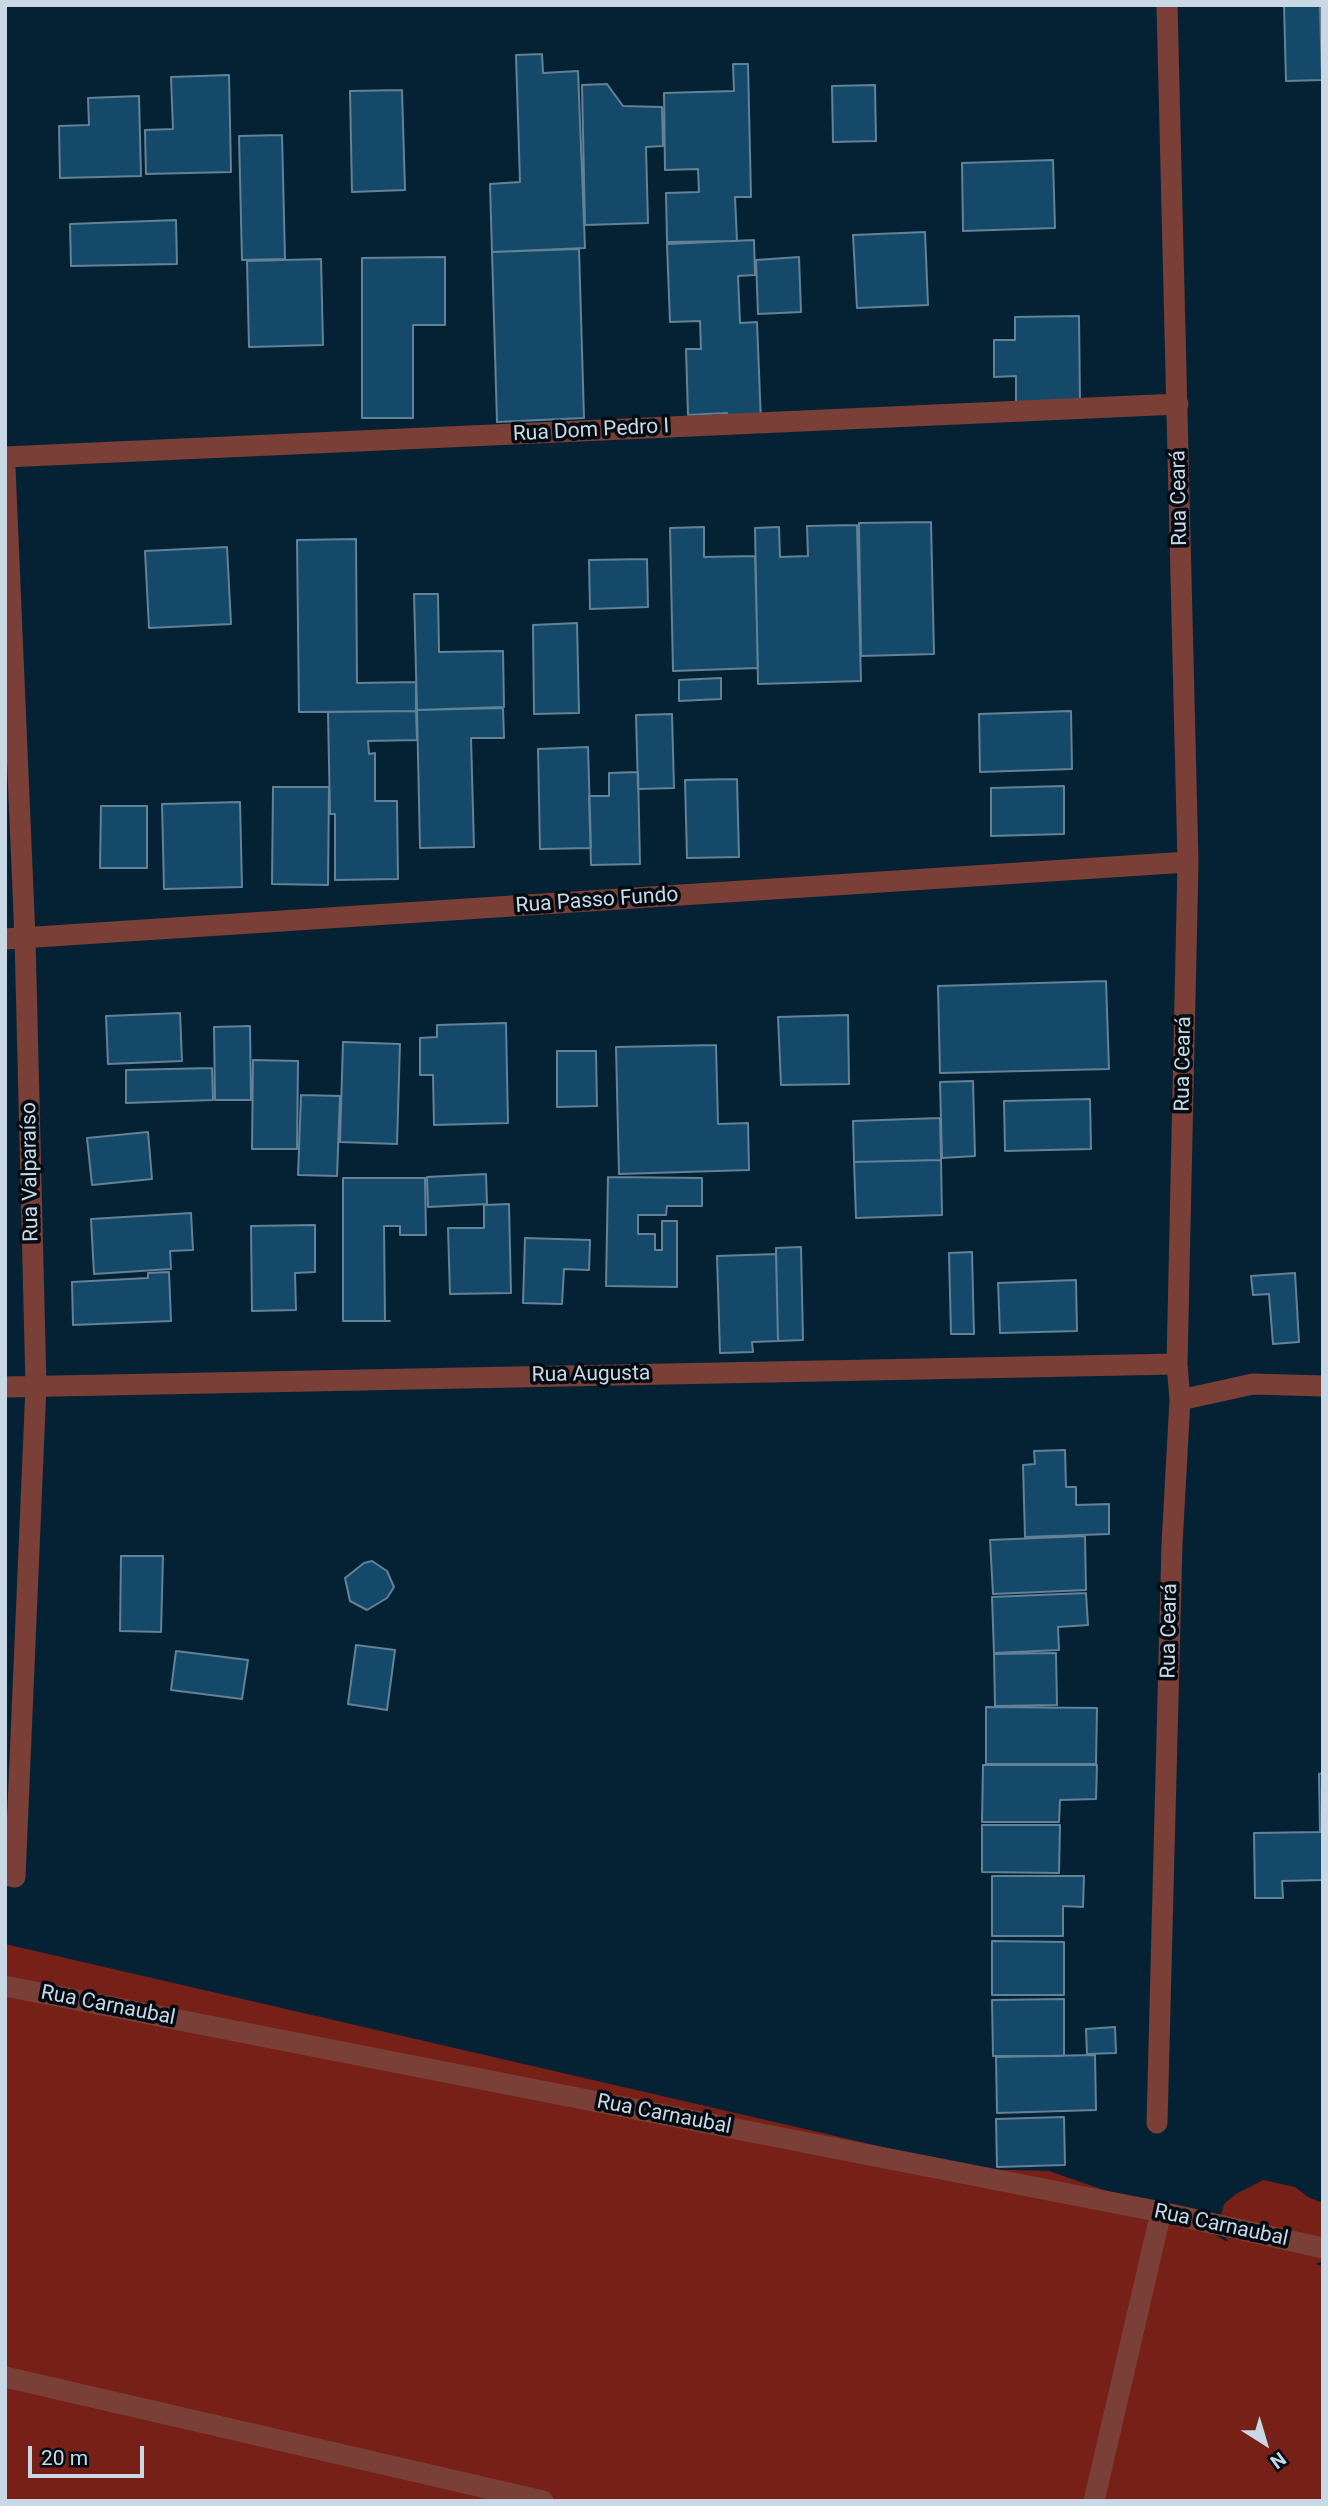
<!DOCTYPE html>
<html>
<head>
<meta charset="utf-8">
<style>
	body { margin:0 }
	#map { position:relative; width:1328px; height:2506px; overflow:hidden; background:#052234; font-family:Roboto,sans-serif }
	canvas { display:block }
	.frame { position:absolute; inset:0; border:7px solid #c8d9e5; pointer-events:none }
	.north { position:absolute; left:1230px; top:2408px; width:70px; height:70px; -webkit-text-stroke:5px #020b12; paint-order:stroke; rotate:143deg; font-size:19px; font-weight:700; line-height:28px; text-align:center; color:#c8d9e5 }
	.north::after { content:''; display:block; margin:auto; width:24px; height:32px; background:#c8d9e5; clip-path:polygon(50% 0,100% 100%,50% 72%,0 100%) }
	.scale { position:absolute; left:28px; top:2446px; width:116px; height:32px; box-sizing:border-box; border:4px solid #c8d9e5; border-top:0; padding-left:9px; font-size:21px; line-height:24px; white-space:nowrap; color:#c8d9e5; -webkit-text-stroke:5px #020b12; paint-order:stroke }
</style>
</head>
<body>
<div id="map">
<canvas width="1328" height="2506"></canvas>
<div class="frame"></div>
<div class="north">N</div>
<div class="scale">20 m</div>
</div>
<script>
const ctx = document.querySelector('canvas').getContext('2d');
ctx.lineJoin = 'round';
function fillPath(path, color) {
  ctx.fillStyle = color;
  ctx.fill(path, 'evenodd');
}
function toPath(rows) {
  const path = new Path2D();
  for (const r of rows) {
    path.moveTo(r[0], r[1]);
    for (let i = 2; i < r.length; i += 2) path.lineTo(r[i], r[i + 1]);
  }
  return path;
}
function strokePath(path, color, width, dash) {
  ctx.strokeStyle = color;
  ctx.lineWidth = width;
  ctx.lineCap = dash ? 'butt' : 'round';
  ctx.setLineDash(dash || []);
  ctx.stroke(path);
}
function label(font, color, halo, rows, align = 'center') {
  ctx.font = font + ' Roboto,sans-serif';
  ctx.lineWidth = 7;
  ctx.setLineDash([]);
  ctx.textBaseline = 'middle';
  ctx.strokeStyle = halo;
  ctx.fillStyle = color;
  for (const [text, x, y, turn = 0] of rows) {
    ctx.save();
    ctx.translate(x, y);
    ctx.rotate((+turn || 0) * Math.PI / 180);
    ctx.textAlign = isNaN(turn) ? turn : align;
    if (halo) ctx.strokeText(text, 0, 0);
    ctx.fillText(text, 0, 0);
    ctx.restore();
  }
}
fillPath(toPath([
	[5,1944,978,2169,1049,2171,1182,2217,1228,2242,1220,2220,1224,2204,1236,2194,1263,2180,1295,2187,1308,2197,1323,2203,1323,2261,1315,2264,1323,2266,1323,2501,5,2501]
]), '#772018');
const building = toPath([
	[1284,5,1320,5,1322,80,1286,81,1284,5],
	[542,54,543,73,578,71,585,248,492,252,490,184,520,182,516,55,542,54],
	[733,64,748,64,751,197,735,197,737,241,667,242,666,193,699,192,698,169,665,170,664,93,734,91,733,64],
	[229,75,231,172,146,174,145,130,173,129,171,77,229,75],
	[607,84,623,106,662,107,663,146,646,147,648,223,585,225,582,85,607,84],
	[875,85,876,141,833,142,832,86,875,85],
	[402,90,405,190,352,192,350,91,402,90],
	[139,96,141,176,60,178,59,126,89,125,88,98,139,96],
	[282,135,285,259,242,260,239,136,282,135],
	[1053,160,1055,228,963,231,962,163,1053,160],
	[176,220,177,264,71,266,70,224,176,220],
	[925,232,928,305,857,308,853,235,925,232],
	[754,240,755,275,738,276,740,323,757,322,761,422,727,423,727,413,688,415,686,349,701,349,700,321,670,322,667,244,754,240],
	[579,249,584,418,497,422,492,252,579,249],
	[445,257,445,325,413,325,413,418,362,418,362,258,445,257],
	[799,257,801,312,758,314,756,260,799,257],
	[321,259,323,345,249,347,247,261,321,259],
	[1079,316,1080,402,1016,403,1016,376,994,377,994,340,1015,340,1015,317,1079,316],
	[931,522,934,654,861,656,859,523,931,522],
	[857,525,861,681,758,684,755,528,779,527,780,557,808,556,807,526,857,525],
	[704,527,704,557,755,556,758,668,673,671,670,528,704,527],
	[356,539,357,683,416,682,416,711,299,712,297,540,356,539],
	[227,547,231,624,149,628,145,551,227,547],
	[647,559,648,607,590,609,589,560,647,559],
	[414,594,438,594,439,652,503,651,504,707,417,710,414,594],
	[577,623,579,713,534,714,533,625,577,623],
	[721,678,721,699,679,701,679,680,721,678],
	[503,708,504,738,471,738,474,847,420,848,417,710,503,708],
	[416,711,417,740,368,741,369,754,375,753,375,801,397,801,398,879,335,880,335,814,330,814,328,712,416,711],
	[1071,711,1072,769,980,772,979,714,1071,711],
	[672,714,674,788,638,789,636,715,672,714],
	[588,747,591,848,540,849,538,749,588,747],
	[638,772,640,864,591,865,589,796,609,796,609,773,638,772],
	[737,779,739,857,687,858,685,780,737,779],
	[1064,786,1064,834,991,836,991,788,1064,786],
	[273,787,329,787,328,885,272,884,273,787],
	[240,802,242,887,164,889,162,804,240,802],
	[101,806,147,806,147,868,100,868,101,806],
	[1106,981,1109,1069,940,1073,938,986,1106,981],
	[180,1013,182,1061,108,1064,106,1016,180,1013],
	[848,1015,849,1084,781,1085,778,1017,848,1015],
	[506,1023,508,1123,434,1125,433,1075,420,1075,420,1038,437,1037,437,1025,506,1023],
	[250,1026,251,1100,215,1100,214,1027,250,1026],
	[343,1042,400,1044,397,1144,340,1142,343,1042],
	[716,1045,718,1124,748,1123,749,1170,619,1174,616,1047,716,1045],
	[557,1051,596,1051,597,1106,557,1107,557,1051],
	[253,1060,298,1061,297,1149,252,1149,253,1060],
	[212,1068,213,1100,126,1103,126,1070,212,1068],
	[973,1081,975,1156,942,1158,940,1082,973,1081],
	[301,1095,340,1096,337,1176,298,1175,301,1095],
	[1090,1099,1091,1149,1005,1151,1004,1101,1090,1099],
	[940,1118,941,1160,854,1162,853,1121,940,1118],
	[148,1132,152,1179,92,1185,87,1138,148,1132],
	[941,1160,942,1215,856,1218,854,1162,941,1160],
	[486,1174,487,1204,428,1207,427,1177,486,1174],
	[608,1177,702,1178,702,1206,667,1206,666,1215,638,1215,638,1234,655,1234,655,1250,662,1250,662,1221,677,1221,677,1287,606,1286,608,1177],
	[343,1178,425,1178,426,1235,400,1235,400,1226,384,1226,385,1321,390,1321,343,1321,343,1178],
	[509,1204,511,1293,450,1294,448,1228,484,1228,484,1205,509,1204],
	[191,1213,193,1250,170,1251,171,1269,94,1274,91,1219,191,1213],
	[315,1225,315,1272,295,1273,296,1310,252,1311,251,1226,315,1225],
	[525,1238,590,1240,589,1270,564,1269,562,1304,523,1303,525,1238],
	[801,1247,803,1340,778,1341,776,1248,801,1247],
	[972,1252,974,1334,951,1334,949,1253,972,1252],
	[776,1254,778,1341,752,1342,753,1352,720,1353,717,1256,776,1254],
	[169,1272,171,1321,73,1325,72,1282,148,1278,148,1273,169,1272],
	[1295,1273,1299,1342,1273,1344,1269,1294,1253,1295,1251,1276,1295,1273],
	[1076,1280,1077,1331,1000,1333,998,1283,1076,1280],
	[1065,1450,1066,1487,1076,1487,1076,1505,1109,1504,1109,1534,1025,1537,1023,1465,1035,1464,1034,1451,1065,1450],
	[1085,1536,1086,1590,993,1594,990,1540,1085,1536],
	[121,1556,163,1556,161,1632,120,1631,121,1556],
	[372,1561,387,1571,394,1587,387,1598,367,1610,350,1601,345,1578,364,1563,372,1561],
	[1086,1593,1088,1625,1058,1627,1059,1650,994,1653,992,1597,1086,1593],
	[356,1645,395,1650,387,1710,348,1704,356,1645],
	[176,1651,248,1660,242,1699,171,1690,176,1651],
	[1056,1653,1057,1705,995,1706,994,1654,1056,1653],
	[986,1707,1097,1708,1096,1764,986,1764,986,1707],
	[983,1765,1097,1765,1096,1799,1060,1800,1059,1822,982,1822,983,1765],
	[1323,1773,1323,1832,1320,1832,1319,1774,1323,1773],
	[982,1825,1060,1825,1059,1873,982,1872,982,1825],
	[1320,1832,1323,1832,1323,1880,1282,1881,1283,1898,1255,1898,1254,1833,1320,1832],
	[992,1876,1084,1876,1083,1907,1063,1906,1063,1936,992,1936,992,1876],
	[992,1941,1064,1942,1064,1995,992,1995,992,1941],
	[1064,1999,1064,2056,993,2056,992,2000,1064,1999],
	[1115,2027,1116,2053,1087,2054,1086,2029,1115,2027],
	[1095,2055,1096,2110,997,2113,996,2057,1095,2055],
	[1064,2117,1065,2165,997,2167,996,2119,1064,2117]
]);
fillPath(building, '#144969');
strokePath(building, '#638197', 2);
strokePath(toPath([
	[5,457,1178,404],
	[5,468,25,938,36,1386,15,1877,5,1875],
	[5,939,1188,862],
	[5,1387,1177,1364],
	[1180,1400,1253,1384,1323,1386],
	[5,1986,1161,2212,1323,2248],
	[1157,2123,1172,1544,1180,1400,1177,1364,1188,862,1167,5],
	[5,2377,543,2501],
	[1094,2501,1161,2212]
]), '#7a3f36', 21);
label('21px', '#c8d9e5', '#020b12', [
	["Rua Dom Pedro I",591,431,-3],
	["Rua Ceará",1180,498,-91],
	["Rua Passo Fundo",597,901,-4],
	["Rua Ceará",1184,1064,-89],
	["Rua Valparaíso",31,1172,-91],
	["Rua Augusta",591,1375,-1],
	["Rua Ceará",1170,1631,-89],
	["Rua Carnaubal",108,2006,11],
	["Rua Carnaubal",664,2115,11],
	["Rua Carnaubal",1221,2226,12]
]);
</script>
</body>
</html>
